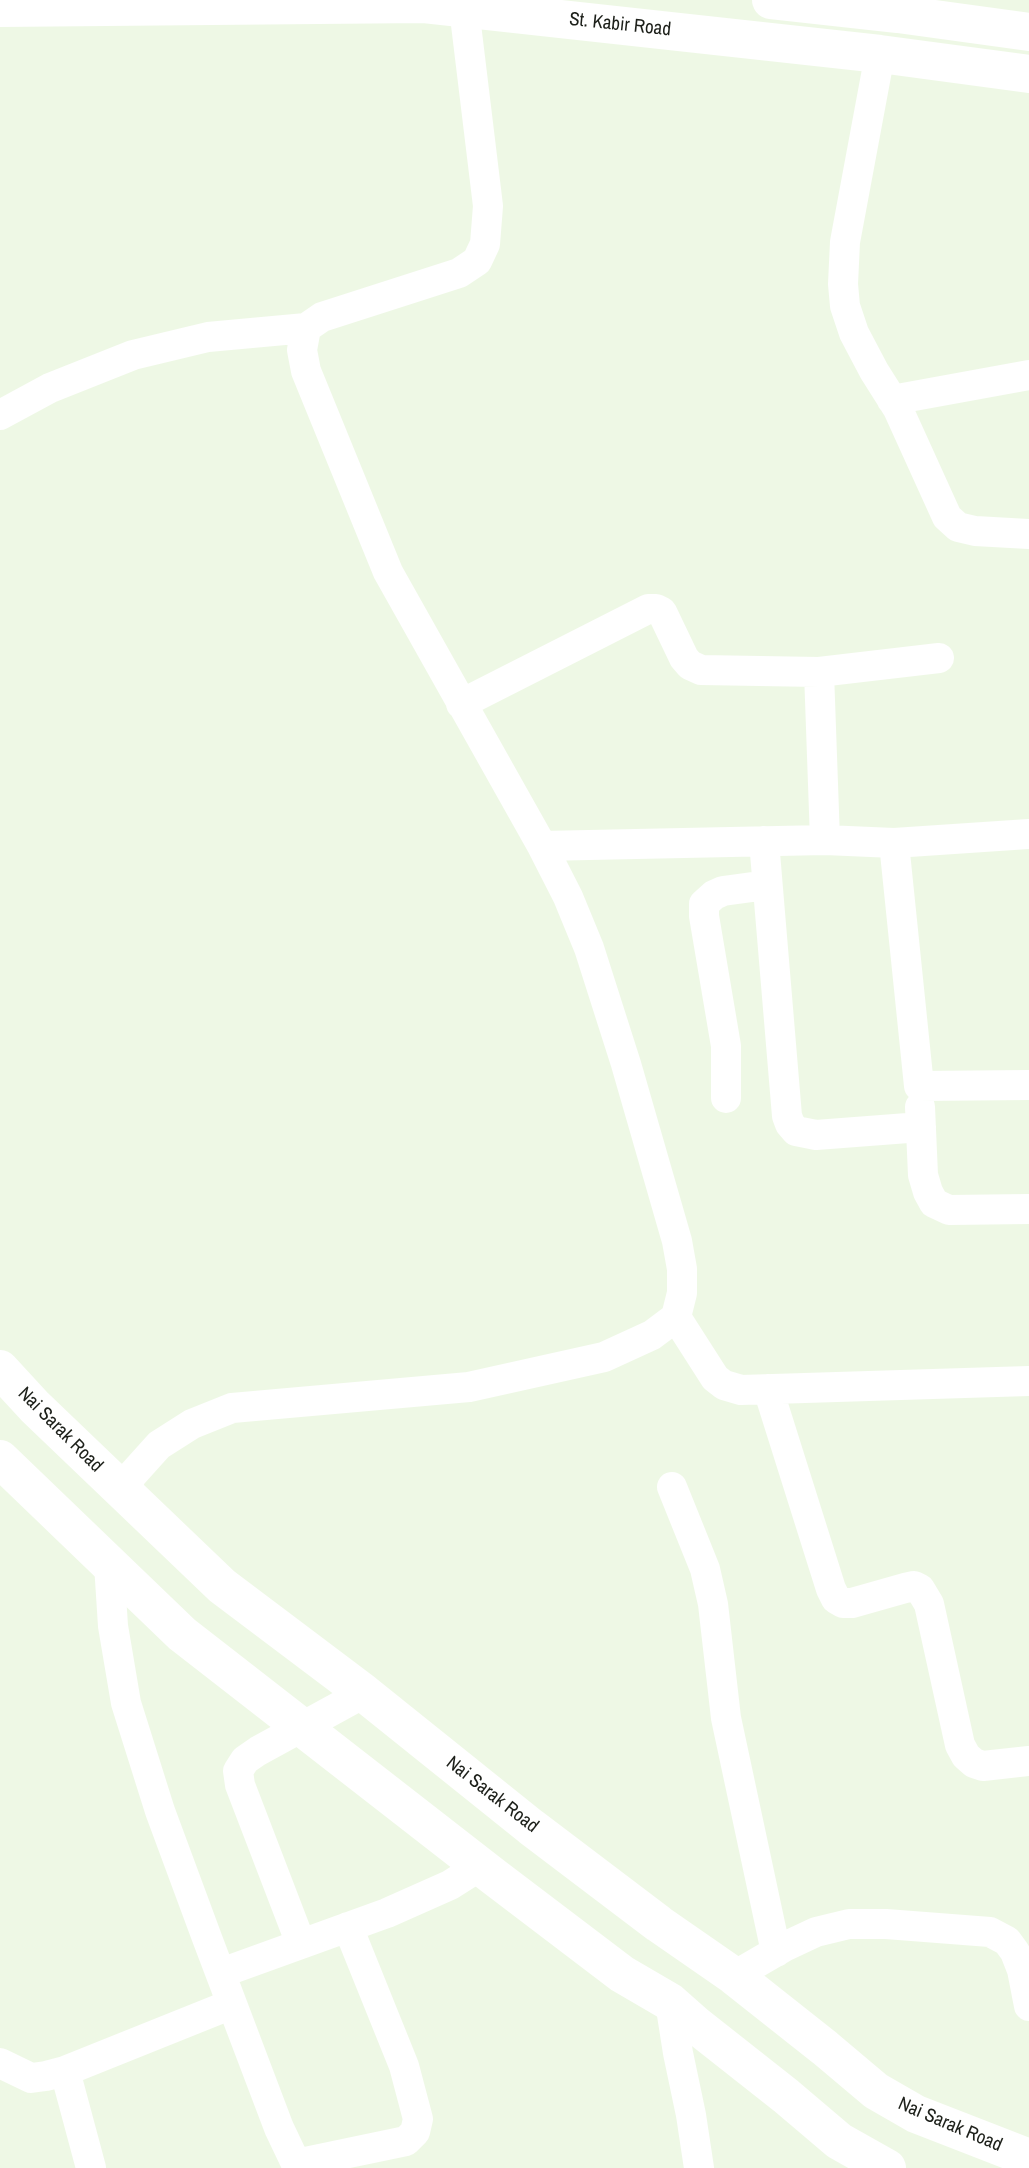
<!DOCTYPE html>
<html>
<head>
<meta charset="utf-8">
<style>
	body { margin:0 }
	canvas { display:block; background:#eef8e5 }
</style>
</head>
<body>
<canvas width="1029" height="2168"></canvas>
<script>
const ctx = document.querySelector('canvas').getContext('2d');
ctx.lineJoin = 'round';
function toPath(rows) {
  const path = new Path2D();
  for (const r of rows) {
    path.moveTo(r[0], r[1]);
    for (let i = 2; i < r.length; i += 2) path.lineTo(r[i], r[i + 1]);
  }
  return path;
}
function strokePath(path, color, width, dash) {
  ctx.strokeStyle = color;
  ctx.lineWidth = width;
  ctx.lineCap = dash ? 'butt' : 'round';
  ctx.setLineDash(dash || []);
  ctx.stroke(path);
}
function label(font, color, halo, rows, align = 'center') {
  ctx.font = font + ' "Archivo Narrow",sans-serif';
  ctx.lineWidth = 7;
  ctx.setLineDash([]);
  ctx.textBaseline = 'middle';
  ctx.strokeStyle = halo;
  ctx.fillStyle = color;
  for (const [text, x, y, turn = 0] of rows) {
    ctx.save();
    ctx.translate(x, y);
    ctx.rotate((+turn || 0) * Math.PI / 180);
    ctx.textAlign = isNaN(turn) ? turn : align;
    if (halo) ctx.strokeText(text, 0, 0);
    ctx.fillText(text, 0, 0);
    ctx.restore();
  }
}
strokePath(toPath([
	[880,54,845,242,843,284,845,306,854,333,874,371,898,409,947,517,958,527,975,531,1029,534],
	[892,400,1029,375],
	[0,415,50,388,133,355,208,337,306,328],
	[819,672,825,840],
	[461,704,648,609,656,609,662,612,684,658,690,665,701,670,819,672,939,658],
	[764,841,787,1116,790,1124,796,1131,816,1135,921,1127],
	[894,843,1029,834],
	[542,846,825,840,894,843,919,1086,1029,1085],
	[726,1098,726,1046,704,916,704,904,714,895,723,891,767,885],
	[920,1107,923,1175,928,1192,934,1203,949,1210,1029,1209],
	[676,1317,715,1378,724,1385,741,1390,1029,1381],
	[768,1389,831,1589,836,1599,843,1603,852,1603,905,1588,914,1586,920,1589,929,1604,960,1745,966,1756,974,1763,983,1766,1029,1761],
	[672,1487,705,1569,713,1604,726,1718,776,1952],
	[123,1492,132,1475,159,1445,192,1424,232,1408,469,1387,604,1357,652,1335,676,1317,682,1293,682,1269,677,1241,626,1064,589,948,568,897,542,846,388,572,306,371,302,350,306,328,322,317,459,273,477,261,485,244,488,206,464,8],
	[109,1564,113,1626,126,1703,160,1811,207,1938,279,2128,298,2168],
	[301,1944,240,1785,238,1771,245,1760,258,1751,364,1693],
	[221,1973,387,1913,450,1885,480,1866],
	[734,1976,784,1947,816,1932,849,1924,886,1924,990,1932,1007,1941,1015,1952,1022,1970,1029,2006],
	[670,2002,678,2053,691,2115,699,2168],
	[0,2063,31,2078,46,2076,65,2071,232,2004],
	[65,2071,91,2168],
	[296,2164,406,2141,415,2132,418,2119,404,2066,348,1927]
]), '#fff', 30);
strokePath(toPath([
	[771,0,898,14,1029,32],
	[0,8,424,4,880,54,1029,74]
]), '#fff', 38);
strokePath(toPath([
	[0,1369,35,1407,222,1586,364,1693,531,1827,659,1924,734,1976,825,2048,876,2091,916,2114,1029,2158],
	[0,1459,182,1634,493,1876,622,1974,670,2002,696,2025,786,2096,839,2141,887,2168]
]), '#fff', 38);
label('19px', '#1d201a', '#fff', [
	["St. Kabir Road",620,25,6],
	["Nai Sarak Road",60,1430,45],
	["Nai Sarak Road",492,1795,38],
	["Nai Sarak Road",950,2125,23]
]);
</script>
</body>
</html>
